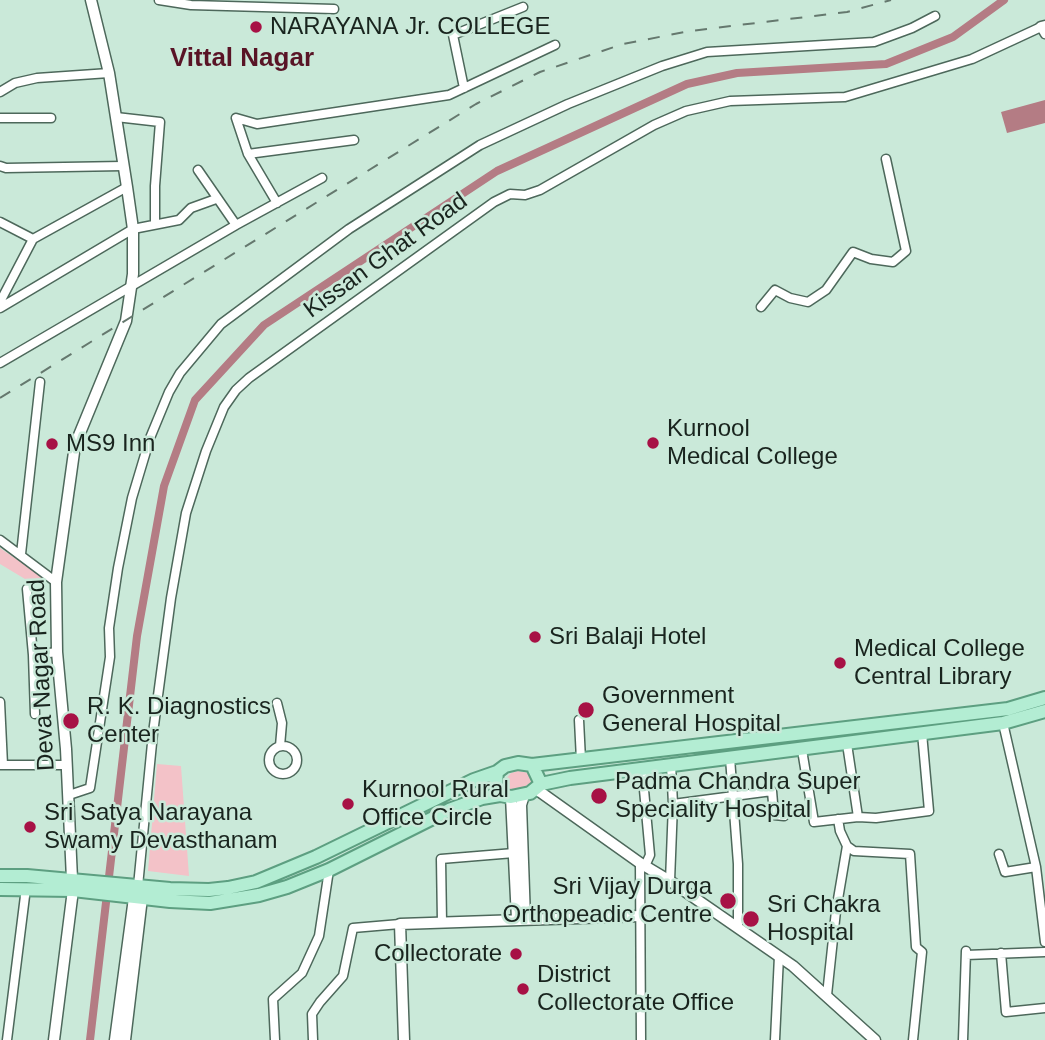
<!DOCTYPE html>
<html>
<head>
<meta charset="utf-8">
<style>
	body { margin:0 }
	canvas { display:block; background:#cae9d9 }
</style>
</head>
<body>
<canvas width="1045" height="1040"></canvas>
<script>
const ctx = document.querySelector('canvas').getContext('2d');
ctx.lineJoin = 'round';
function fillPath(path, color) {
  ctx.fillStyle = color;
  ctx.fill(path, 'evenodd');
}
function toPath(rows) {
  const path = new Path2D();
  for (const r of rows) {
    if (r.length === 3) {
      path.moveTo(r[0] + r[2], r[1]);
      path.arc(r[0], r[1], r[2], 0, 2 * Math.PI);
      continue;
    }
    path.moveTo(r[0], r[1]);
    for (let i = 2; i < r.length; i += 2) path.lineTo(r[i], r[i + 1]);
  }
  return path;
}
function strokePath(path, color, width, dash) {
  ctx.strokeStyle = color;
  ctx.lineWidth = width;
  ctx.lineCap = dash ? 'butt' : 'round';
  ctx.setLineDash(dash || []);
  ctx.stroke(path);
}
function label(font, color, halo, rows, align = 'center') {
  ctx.font = font + ' Arial,sans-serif';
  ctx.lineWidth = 5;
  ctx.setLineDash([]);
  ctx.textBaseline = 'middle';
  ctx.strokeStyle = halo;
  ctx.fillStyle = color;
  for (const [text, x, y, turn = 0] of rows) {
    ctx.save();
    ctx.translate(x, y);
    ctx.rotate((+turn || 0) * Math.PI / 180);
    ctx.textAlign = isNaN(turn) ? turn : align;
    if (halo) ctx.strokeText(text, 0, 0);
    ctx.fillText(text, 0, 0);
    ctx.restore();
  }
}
fillPath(toPath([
	[0,548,44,578,35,585,0,564],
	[157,764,181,766,189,876,148,871],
	[518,771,529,773,531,782,521,790,507,789,504,781,511,773]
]), '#f3c2c8');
fillPath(toPath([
	[1045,100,1045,123,1007,133,1001,112]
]), '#b47c84');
strokePath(toPath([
	[90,1040,137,636,164,486,195,400,264,325,497,171,687,84,737,73,886,64,953,37,1004,0]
]), '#b47c84', 8);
const minor = toPath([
	[159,0,191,5,334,9],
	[464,88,453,35,523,7],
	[0,92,15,83,37,78,109,73],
	[116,117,160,122,155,186,155,224],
	[0,118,51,118],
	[248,154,236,118,257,124,449,95,555,45],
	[0,166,6,168,123,166],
	[198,170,236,225],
	[277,203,248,154,354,140],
	[0,222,33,239],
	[0,302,33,239,127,187],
	[761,307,775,290,790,298,808,302,826,290,853,252,871,259,893,262,906,251,886,159],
	[0,308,133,229,179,220,191,208,216,199],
	[0,363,236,225,322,178],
	[0,540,56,582],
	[21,554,40,382],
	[27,589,33,655,35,714],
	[33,655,57,652],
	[0,702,3,765],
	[277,703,282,723,280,746],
	[579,720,581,760],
	[1003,723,1036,867,1045,942],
	[847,744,858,817,876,818,929,811,922,733],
	[283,760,14],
	[802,750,814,822,858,817],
	[730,758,738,864,738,927],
	[0,765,67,765],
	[671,765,673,804],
	[642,768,650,855,645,866],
	[69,795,90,788,110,657,109,628,118,568,132,498,150,438,169,392,180,373,221,324,349,229,480,145,568,104,662,66,707,52,874,42,912,28,935,16],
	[838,819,840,831,847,846,854,851,910,854,916,947,922,952,913,1040],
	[999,854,1005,872,1036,867],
	[640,863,641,1040],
	[670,881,673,804,772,791,774,815,784,816],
	[138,886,153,733,171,598,186,513,206,451,224,407,236,390,249,378,494,202,510,194,525,195,540,190,654,125,686,111,730,101,845,97,972,59,1041,27,1045,34],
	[442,922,441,859,514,853],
	[1001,953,1006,1012,1045,1008],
	[966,955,1045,952],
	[827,995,836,911,847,846],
	[7,1040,26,888],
	[275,1040,273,999,302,973,319,936,329,870],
	[313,1040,312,1014,320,1002,343,976,353,928,400,924],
	[775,1040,779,956],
	[963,1040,966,951]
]);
const tertiary = toPath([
	[1041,27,1045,26],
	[536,789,640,863,670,881,793,966,875,1040],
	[524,795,521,805,525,919],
	[511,797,517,919],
	[72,879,66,749,57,652,56,582,75,445,126,321,133,274,133,229,127,187,109,73,91,0],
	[54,1040,73,890],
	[115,1040,134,898],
	[125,1040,142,898],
	[404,1040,400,924,640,916]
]);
const primary = toPath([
	[532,765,1008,709,1045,698],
	[541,784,532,765,518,763,505,766,497,772,496,783,500,795,511,797,530,793,541,784,570,778,1003,723,1045,711],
	[0,876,27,876,170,889,209,890,228,888,256,882,316,857,474,780,497,772],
	[0,889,73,890,170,901,210,903,259,895,287,887,329,870,449,810,482,798,500,795]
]);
strokePath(minor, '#4d685b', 11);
strokePath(tertiary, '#4d685b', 13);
strokePath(primary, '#5d9f81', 16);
strokePath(minor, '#fff', 8);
strokePath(tertiary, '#fff', 10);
strokePath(primary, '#b3edd3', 12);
strokePath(toPath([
	[0,398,476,104,540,72,623,44,690,31,847,12,891,0]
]), '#65786e', 2, [12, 12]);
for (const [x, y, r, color] of [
	[256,27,7,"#a71145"],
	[653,443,7,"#a71145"],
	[52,444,7,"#a71145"],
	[535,637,7,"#a71145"],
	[840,663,7,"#a71145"],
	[586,710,9,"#a71145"],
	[71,721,9,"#a71145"],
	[599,796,9,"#a71145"],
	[348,804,7,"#a71145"],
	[30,827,7,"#a71145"],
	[728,901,9,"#a71145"],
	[751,919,9,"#a71145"],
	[516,954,7,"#a71145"],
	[523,989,7,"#a71145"]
]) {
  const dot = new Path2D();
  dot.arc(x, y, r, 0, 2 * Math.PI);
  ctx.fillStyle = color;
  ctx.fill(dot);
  strokePath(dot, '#cae9d9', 2.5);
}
label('24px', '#19241e', '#cae9d9', [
	["NARAYANA Jr. COLLEGE",270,27],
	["Kurnool",667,429],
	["Medical College",667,457],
	["MS9 Inn",66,444],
	["Sri Balaji Hotel",549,637],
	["Medical College",854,649],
	["Central Library",854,677],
	["Government",602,696],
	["General Hospital",602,724],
	["R. K. Diagnostics",87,707],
	["Center",87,735],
	["Padma Chandra Super",615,782],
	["Speciality Hospital",615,810],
	["Kurnool Rural",362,790],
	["Office Circle",362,818],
	["Sri Satya Narayana",44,813],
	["Swamy Devasthanam",44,841],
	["Sri Vijay Durga",712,887,"right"],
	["Orthopeadic Centre",712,915,"right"],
	["Sri Chakra",767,905],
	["Hospital",767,933],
	["Collectorate",502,954,"right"],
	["District",537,975],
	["Collectorate Office",537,1003]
], 'left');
label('24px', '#19241e', '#cae9d9', [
	["Kissan Ghat Road",386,256,-36],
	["Deva Nagar Road",42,675,-93]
]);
label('bold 26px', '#591426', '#cae9d9', [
	["Vittal Nagar",242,59]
]);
</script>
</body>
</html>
